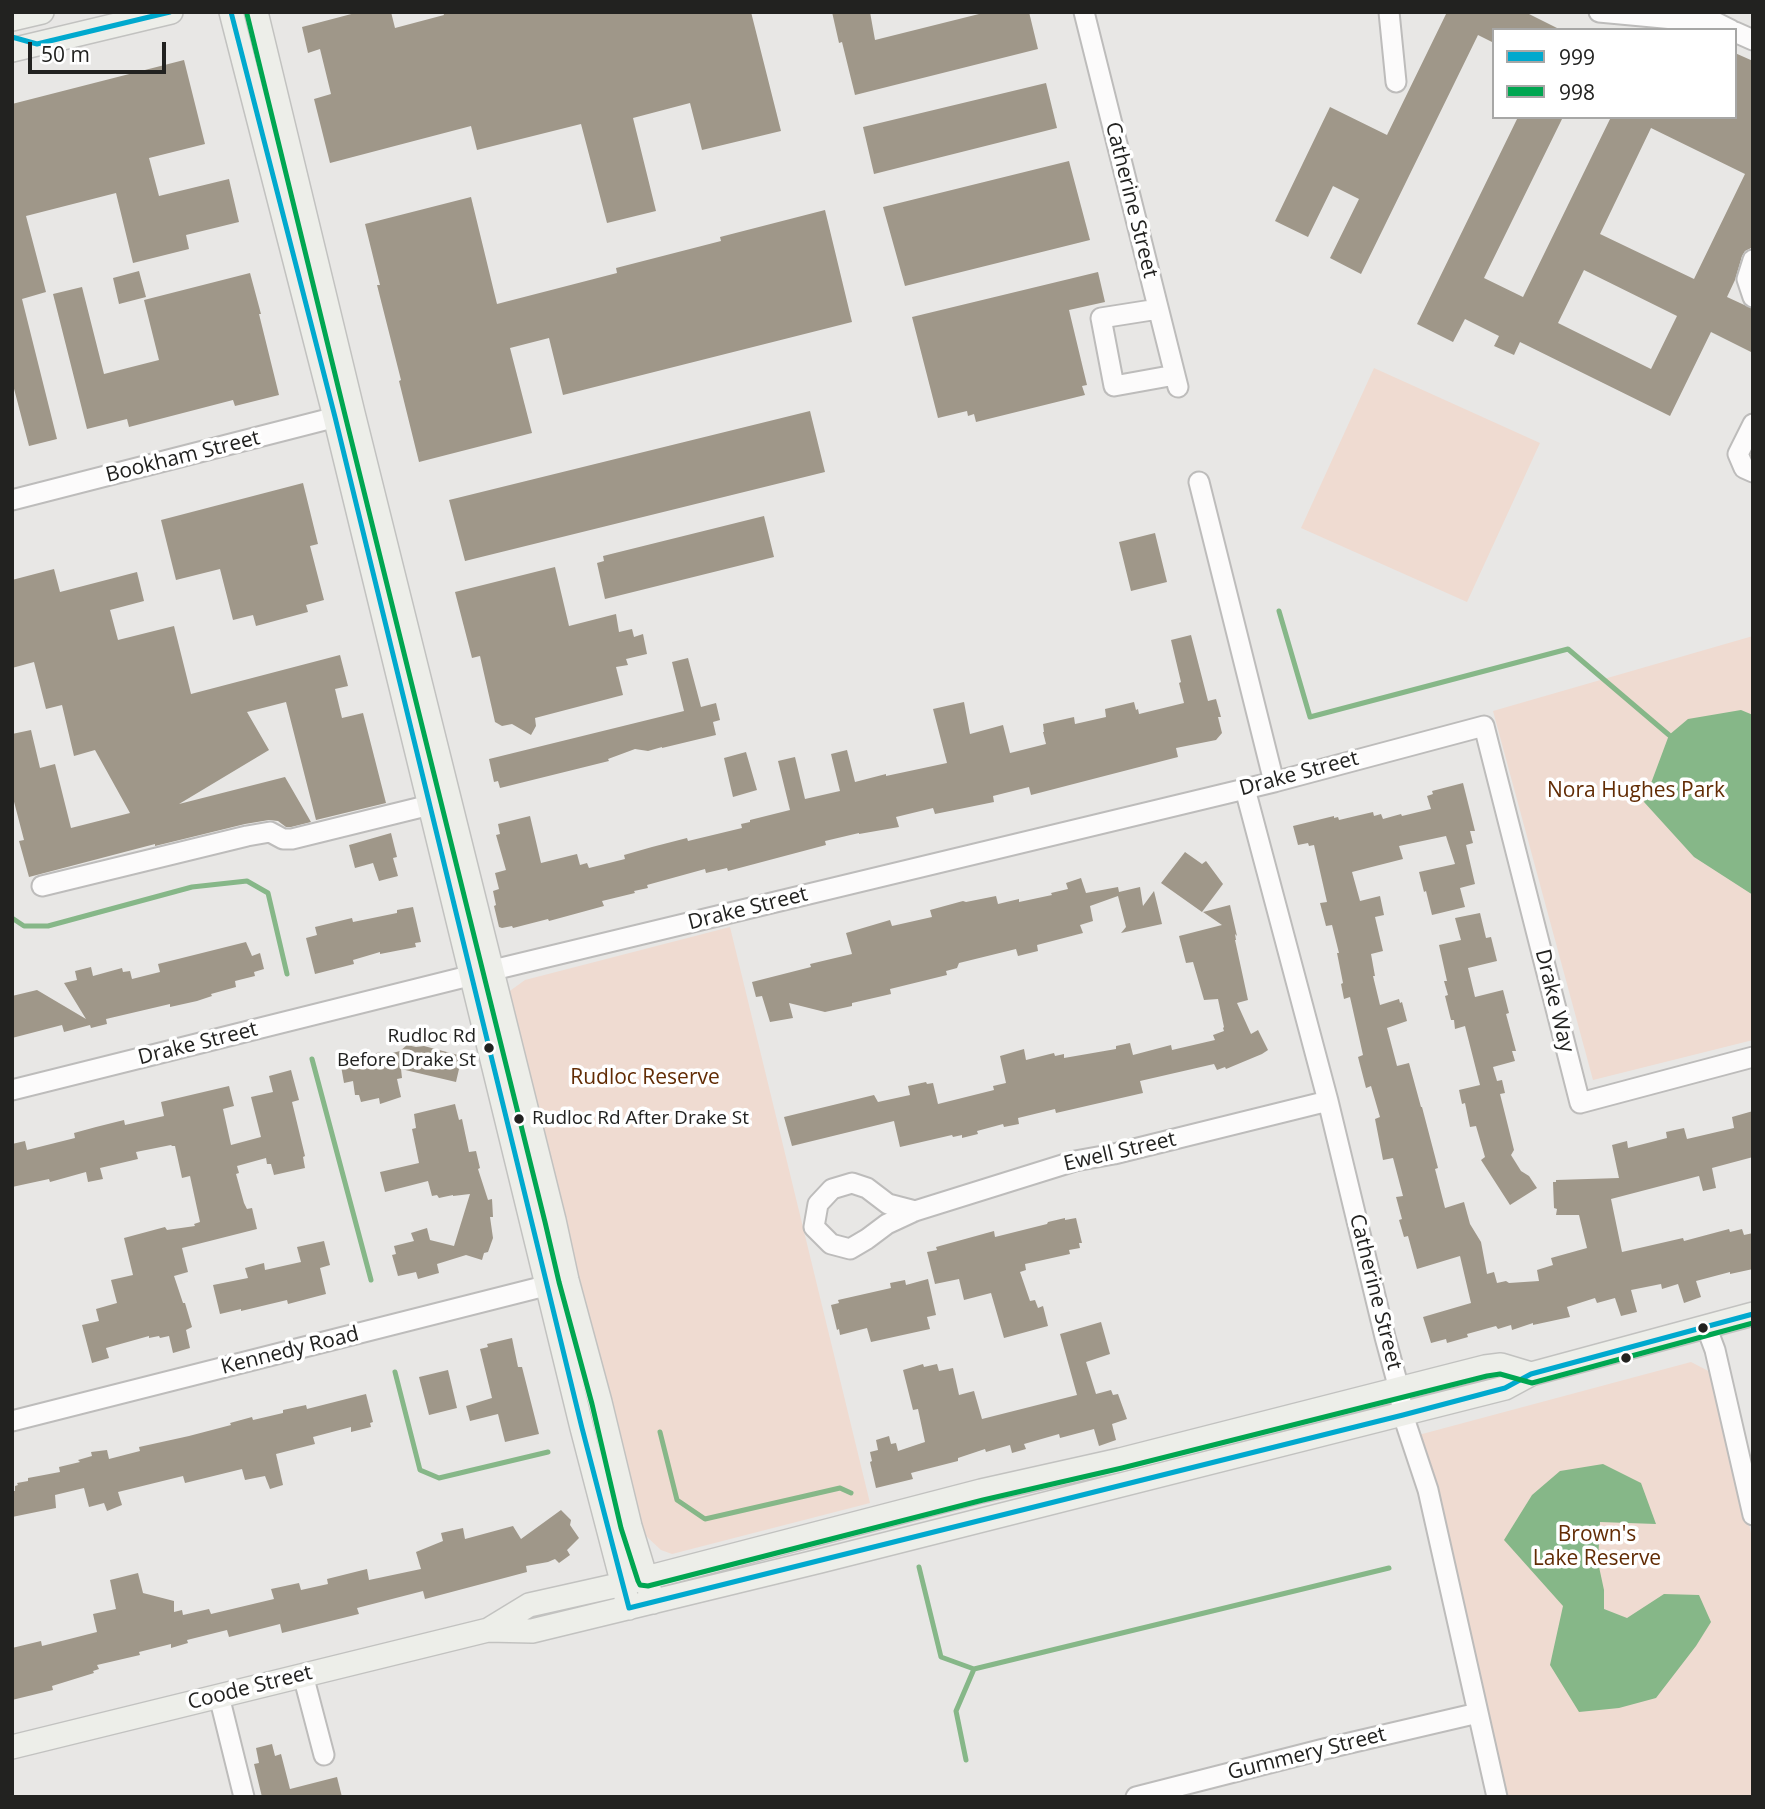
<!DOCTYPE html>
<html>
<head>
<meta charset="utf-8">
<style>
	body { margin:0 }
	#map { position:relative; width:1765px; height:1809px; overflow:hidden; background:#e8e7e5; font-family:"Open Sans",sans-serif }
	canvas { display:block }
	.frame { position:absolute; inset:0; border:14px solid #222220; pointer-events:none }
	.legend { position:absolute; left:1492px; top:28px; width:245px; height:91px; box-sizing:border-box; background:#fff; border:2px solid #a7a7a6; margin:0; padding:9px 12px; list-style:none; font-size:21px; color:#222220 }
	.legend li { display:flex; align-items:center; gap:14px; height:35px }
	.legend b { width:35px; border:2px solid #a7a7a6 }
	.scale { position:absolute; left:28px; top:42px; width:138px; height:32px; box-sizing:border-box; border:4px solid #222220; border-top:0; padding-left:9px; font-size:21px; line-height:24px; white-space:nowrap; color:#222220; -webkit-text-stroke:5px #fff; paint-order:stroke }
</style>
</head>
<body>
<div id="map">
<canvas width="1765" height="1809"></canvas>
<div class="frame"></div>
<ul class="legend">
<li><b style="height:9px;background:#00a9ce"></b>999</li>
<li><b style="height:9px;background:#00a651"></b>998</li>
</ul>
<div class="scale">50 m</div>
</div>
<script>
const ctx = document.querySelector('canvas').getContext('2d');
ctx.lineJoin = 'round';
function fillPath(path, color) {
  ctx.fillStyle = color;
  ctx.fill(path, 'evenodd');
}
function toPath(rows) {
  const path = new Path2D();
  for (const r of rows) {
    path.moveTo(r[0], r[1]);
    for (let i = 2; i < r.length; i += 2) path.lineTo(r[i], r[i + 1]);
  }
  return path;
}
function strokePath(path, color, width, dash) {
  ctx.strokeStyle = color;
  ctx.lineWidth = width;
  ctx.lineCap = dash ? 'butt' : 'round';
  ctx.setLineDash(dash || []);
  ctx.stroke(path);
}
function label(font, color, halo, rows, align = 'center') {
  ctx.font = font + ' "Open Sans",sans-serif';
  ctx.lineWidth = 7;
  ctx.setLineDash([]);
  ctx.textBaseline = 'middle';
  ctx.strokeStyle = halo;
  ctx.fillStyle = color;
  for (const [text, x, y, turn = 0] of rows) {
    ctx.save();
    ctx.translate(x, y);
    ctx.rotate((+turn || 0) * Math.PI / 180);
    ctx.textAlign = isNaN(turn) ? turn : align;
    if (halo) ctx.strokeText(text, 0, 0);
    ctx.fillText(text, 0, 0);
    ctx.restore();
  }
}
fillPath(toPath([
	[1374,368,1540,443,1467,602,1301,528],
	[1753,636,1753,1040,1593,1080,1493,711],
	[730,927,870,1503,672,1554,661,1550,646,1536,607,1414,507,993,525,980],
	[1691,1362,1718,1376,1753,1543,1753,1797,1497,1797,1411,1437]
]), '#efdbd1');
fillPath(toPath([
	[1741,710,1753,715,1753,895,1694,857,1644,802,1669,735,1688,719],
	[1603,1464,1641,1483,1656,1524,1600,1522,1598,1562,1604,1590,1604,1609,1627,1618,1664,1594,1699,1595,1711,1622,1696,1646,1656,1698,1619,1708,1579,1712,1550,1665,1563,1606,1504,1540,1532,1495,1560,1471]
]), '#86b788');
strokePath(toPath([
	[1279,611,1310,717,1568,649,1669,735],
	[12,918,24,926,48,926,192,887,247,881,268,893,287,974],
	[312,1059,371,1280],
	[395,1372,420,1470,439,1478,548,1452],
	[660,1432,677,1500,705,1519,840,1488,851,1493],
	[919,1567,941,1657,974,1669,1389,1568],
	[966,1760,956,1711,974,1669]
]), '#86b788', 5);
fillPath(toPath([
	[359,12,391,12,395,28,444,15,443,12,751,12,781,131,702,150,690,103,633,118,656,211,607,223,581,124,477,150,471,126,330,163,314,99,331,94,320,49,308,53,302,27],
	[832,12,870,12,875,40,987,12,1029,12,1038,49,855,95,842,42,839,43],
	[1447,12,1525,12,1561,30,1494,30,1494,43,1478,35,1361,274,1330,258,1359,199,1333,186,1308,237,1275,221,1330,107,1387,135],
	[1735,53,1753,61,1753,244,1751,248,1745,251,1742,256,1735,280,1727,297,1753,309,1753,353,1711,332,1670,416,1520,342,1514,355,1494,346,1499,336,1465,319,1453,342,1417,324,1518,117,1563,117,1484,278,1523,297,1611,117,1735,117],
	[1651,128,1745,174,1694,279,1600,234],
	[1584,270,1677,316,1651,369,1558,323],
	[184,60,205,144,149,158,159,196,229,179,239,222,186,235,189,249,133,263,116,193,26,216,46,292,22,299,57,439,29,446,12,381,12,104],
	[1046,83,1057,128,874,174,863,127],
	[1069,161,1090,240,905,286,883,207],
	[471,197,497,304,617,273,616,268,721,241,720,237,825,210,852,322,563,395,549,338,510,348,532,433,419,462,399,381,401,380,377,285,380,285,365,224],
	[139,271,146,297,119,304,113,278],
	[1098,272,1105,302,1069,310,1087,385,1082,386,1085,395,976,422,974,414,968,416,967,411,938,418,912,317],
	[250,273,261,314,259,314,279,395,235,406,233,400,129,427,127,419,87,429,53,294,82,287,104,374,159,360,144,300],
	[810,411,825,472,465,561,449,500],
	[303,483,318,544,310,546,324,600,306,605,308,612,256,626,253,615,233,620,220,569,176,580,161,520],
	[764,516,774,557,605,599,597,563,604,561,603,556],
	[1155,533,1167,582,1131,591,1119,542],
	[555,567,569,626,616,614,619,632,632,629,634,637,643,634,647,654,626,659,628,665,616,667,623,695,535,718,536,726,531,735,512,724,502,726,495,722,480,656,472,658,455,592],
	[54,569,60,592,137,572,144,601,110,610,118,640,174,626,191,694,340,655,348,686,335,689,342,718,363,713,386,803,316,820,286,702,247,712,269,750,179,804,285,777,311,822,291,827,286,827,278,821,269,820,245,824,155,846,155,844,29,877,19,841,24,840,12,794,12,734,31,730,40,768,55,764,71,828,130,813,95,750,74,756,62,705,46,709,34,662,12,668,12,580],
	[1191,635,1208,701,1216,699,1221,717,1218,717,1222,733,1216,740,1176,748,1178,757,1031,795,1029,787,993,796,994,802,935,814,933,808,896,817,899,827,859,834,859,833,825,841,826,845,728,871,727,868,706,873,705,869,647,885,648,888,634,891,635,893,602,901,604,906,549,921,548,919,513,928,512,926,502,928,499,927,494,906,496,905,493,891,499,889,495,873,506,870,496,835,500,834,498,824,530,816,541,863,577,854,580,865,587,863,589,868,625,859,624,855,652,847,687,838,688,841,742,828,741,824,750,822,750,820,790,810,778,761,795,757,805,799,840,791,831,754,847,750,855,782,886,774,886,776,947,763,933,709,964,702,970,734,1003,725,1010,753,1046,744,1043,732,1044,732,1043,724,1074,717,1075,724,1106,717,1105,709,1134,702,1136,710,1138,709,1139,714,1184,703,1179,683,1181,682,1171,640],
	[688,658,701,707,716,703,720,720,713,722,716,735,662,748,662,747,648,751,635,749,608,759,609,761,500,788,498,781,494,782,489,759,684,711,672,662],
	[746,752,757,790,733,797,724,758],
	[1463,783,1475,831,1470,831,1473,843,1466,845,1475,884,1460,888,1465,907,1432,915,1426,891,1424,892,1419,872,1455,864,1446,836,1399,846,1403,859,1352,872,1360,901,1380,896,1384,915,1375,917,1383,951,1371,954,1375,976,1373,976,1380,1005,1399,999,1400,1003,1402,1002,1407,1021,1387,1028,1397,1066,1409,1063,1421,1107,1422,1107,1438,1168,1435,1169,1445,1208,1464,1202,1470,1224,1481,1242,1487,1274,1494,1272,1497,1283,1506,1281,1509,1283,1539,1281,1537,1270,1553,1265,1551,1258,1587,1248,1579,1215,1556,1215,1557,1209,1554,1208,1553,1182,1556,1182,1556,1180,1619,1178,1612,1145,1627,1141,1628,1148,1667,1138,1666,1132,1684,1128,1687,1139,1734,1128,1732,1117,1753,1111,1753,1157,1712,1168,1716,1188,1703,1191,1699,1176,1611,1199,1622,1252,1683,1238,1684,1241,1729,1229,1730,1232,1742,1229,1744,1235,1753,1233,1753,1269,1730,1274,1730,1272,1696,1281,1701,1297,1684,1303,1678,1284,1662,1289,1661,1284,1631,1290,1637,1312,1621,1316,1615,1298,1597,1303,1595,1298,1567,1307,1570,1317,1533,1325,1533,1323,1512,1330,1511,1325,1498,1329,1496,1326,1467,1334,1468,1337,1447,1343,1446,1339,1431,1343,1423,1317,1471,1303,1460,1256,1417,1269,1408,1236,1404,1237,1399,1220,1402,1219,1396,1197,1403,1196,1393,1158,1383,1160,1375,1119,1380,1117,1371,1086,1366,1088,1358,1057,1363,1055,1350,997,1344,999,1341,984,1343,983,1337,953,1339,953,1332,925,1326,926,1320,903,1327,902,1314,845,1309,846,1308,843,1298,845,1293,826,1334,816,1334,818,1338,817,1339,820,1373,812,1374,816,1381,814,1383,819,1401,814,1402,816,1431,809,1427,796,1433,794,1432,791],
	[391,833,397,857,393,858,398,876,379,881,373,863,355,868,349,845],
	[1185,852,1202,864,1206,861,1223,884,1202,912,1161,883],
	[1081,878,1086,893,1118,887,1119,892,1140,887,1143,906,1154,891,1162,924,1121,933,1126,927,1118,896,1090,906,1093,921,1080,925,1083,933,1037,945,1038,951,1018,956,1016,949,959,963,957,968,946,971,947,975,890,989,891,994,852,1003,852,1006,825,1012,789,1003,793,1018,770,1022,762,996,756,997,752,982,811,967,810,964,852,954,846,933,890,920,892,926,932,917,930,910,963,901,966,902,996,896,998,904,1019,899,1019,902,1052,895,1051,893,1068,889,1066,883],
	[1230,905,1237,936,1235,934,1236,940,1235,940,1248,1000,1237,1003,1251,1034,1258,1030,1268,1050,1262,1054,1226,1069,1225,1067,1217,1070,1214,1064,1140,1081,1143,1093,1056,1113,1055,1109,1018,1118,1019,1124,1004,1127,1003,1124,977,1131,978,1134,962,1138,962,1135,953,1137,952,1135,900,1147,894,1121,792,1146,784,1117,874,1095,878,1102,910,1095,908,1086,926,1082,927,1084,933,1083,938,1104,994,1090,993,1086,1006,1083,1000,1056,1024,1049,1026,1060,1054,1053,1055,1056,1064,1054,1064,1058,1116,1049,1116,1046,1130,1043,1133,1055,1171,1045,1172,1050,1215,1040,1213,1035,1224,1031,1223,1028,1224,1027,1218,999,1204,1000,1193,962,1186,963,1179,936,1222,925,1203,912],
	[413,907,421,942,415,943,416,947,380,954,380,952,353,960,354,964,315,974,306,938,317,935,315,927,352,918,353,922,397,913,397,910],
	[1480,913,1486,938,1491,937,1497,961,1468,968,1475,997,1503,990,1509,1013,1506,1014,1516,1051,1512,1051,1515,1061,1493,1067,1497,1081,1502,1080,1505,1093,1500,1094,1514,1150,1511,1155,1521,1171,1529,1176,1537,1188,1510,1205,1481,1160,1485,1157,1476,1126,1470,1127,1465,1103,1462,1104,1459,1090,1480,1085,1465,1026,1455,1029,1454,1020,1451,1020,1445,996,1448,995,1444,981,1447,981,1439,945,1461,940,1455,918],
	[246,942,252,956,260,953,264,969,254,972,255,976,235,981,236,987,211,994,212,996,197,1001,170,1007,170,1004,106,1019,107,1024,91,1028,90,1025,64,1032,62,1025,12,1038,12,996,37,990,86,1019,64,983,77,980,75,971,91,967,93,976,122,968,123,972,130,971,132,979,160,972,158,964],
	[407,1045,416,1047,424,1046,462,1056,456,1082,401,1069,402,1078,397,1079,401,1097,380,1104,379,1098,361,1102,359,1095,355,1095,353,1081,344,1083,341,1066,355,1063,354,1060,380,1052,381,1056,400,1051],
	[291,1070,299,1100,292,1102,305,1156,303,1157,305,1168,274,1175,271,1164,267,1164,266,1158,237,1166,239,1173,236,1174,244,1203,247,1209,252,1208,257,1229,182,1248,188,1272,174,1276,183,1303,185,1303,192,1327,186,1330,190,1348,173,1353,169,1336,160,1338,159,1336,149,1338,149,1336,106,1348,109,1358,92,1363,82,1325,99,1321,96,1309,117,1303,111,1280,133,1275,124,1238,165,1227,167,1230,195,1226,194,1224,200,1222,190,1176,182,1178,175,1146,172,1146,171,1145,136,1152,138,1159,100,1168,103,1179,88,1182,86,1172,50,1182,49,1179,12,1187,12,1144,25,1141,27,1150,75,1138,74,1133,96,1127,124,1120,125,1125,164,1116,161,1102,229,1086,234,1106,223,1109,231,1145,261,1137,251,1097,273,1092,269,1076],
	[455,1104,459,1120,462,1119,469,1152,476,1151,480,1168,478,1169,488,1200,492,1199,493,1217,490,1217,493,1238,488,1252,484,1253,482,1260,466,1255,437,1264,439,1273,418,1279,416,1272,398,1276,392,1255,396,1254,394,1246,414,1241,411,1233,427,1228,430,1240,454,1246,470,1194,453,1196,453,1195,439,1198,437,1195,432,1196,428,1181,385,1192,380,1172,419,1163,412,1129,416,1128,414,1114],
	[1065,1218,1065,1220,1076,1218,1082,1243,1079,1243,1080,1248,1069,1250,1070,1254,1025,1264,1026,1270,1020,1272,1030,1301,1035,1300,1038,1308,1043,1306,1048,1326,1004,1338,991,1293,964,1300,959,1279,935,1284,927,1252,937,1250,936,1247,994,1231,995,1237,1047,1224,1048,1222],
	[324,1241,330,1265,320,1268,326,1294,288,1304,287,1300,241,1311,241,1309,220,1314,213,1285,248,1278,245,1268,264,1263,265,1270,301,1262,297,1247],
	[928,1279,936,1315,927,1317,930,1329,871,1342,867,1328,840,1335,839,1329,837,1330,831,1305,839,1303,838,1300,891,1288,890,1283,905,1280,906,1285],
	[1101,1322,1110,1354,1086,1362,1096,1394,1111,1390,1113,1395,1118,1394,1127,1419,1112,1424,1116,1440,1099,1446,1094,1429,1060,1438,1059,1434,1024,1444,1026,1449,1012,1453,1010,1445,986,1452,985,1449,958,1458,958,1461,911,1473,913,1479,876,1488,870,1462,872,1461,870,1452,878,1450,876,1440,889,1436,891,1444,896,1443,898,1451,925,1442,918,1409,913,1410,903,1370,923,1364,924,1367,937,1364,939,1371,953,1368,959,1395,974,1391,982,1419,1077,1395,1060,1334],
	[512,1338,518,1367,522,1367,539,1434,505,1442,498,1414,470,1421,466,1406,492,1398,480,1349,488,1347,487,1344],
	[448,1370,457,1408,429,1415,419,1377],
	[366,1394,373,1422,370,1423,371,1427,351,1432,351,1427,313,1437,315,1444,276,1454,283,1485,270,1489,265,1476,245,1480,242,1469,185,1483,183,1476,118,1492,122,1505,107,1511,104,1503,89,1507,84,1488,55,1495,56,1508,12,1517,12,1491,15,1491,15,1486,18,1485,17,1483,28,1481,28,1478,60,1472,59,1467,80,1462,78,1460,92,1456,91,1452,107,1450,109,1459,140,1451,139,1447,189,1436,231,1425,230,1423,252,1417,253,1420,283,1413,283,1410,306,1405,307,1409],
	[561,1510,571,1520,570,1525,579,1538,567,1550,570,1555,559,1563,555,1559,548,1562,526,1566,527,1572,425,1599,423,1591,357,1608,359,1614,282,1633,280,1624,229,1637,227,1630,187,1640,188,1643,171,1648,171,1644,139,1652,140,1655,97,1665,99,1669,93,1671,94,1673,52,1686,53,1690,12,1700,12,1648,41,1641,42,1646,97,1632,93,1614,116,1609,110,1580,138,1573,143,1593,174,1601,174,1612,182,1610,183,1615,209,1609,211,1614,274,1599,271,1589,299,1583,301,1590,328,1584,327,1579,367,1569,369,1580,421,1569,416,1552,443,1541,441,1533,463,1528,465,1539,513,1526,521,1539],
	[272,1744,275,1756,281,1754,290,1789,337,1777,342,1797,262,1797,254,1764,259,1763,256,1748]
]), '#9f9789');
const minor = toPath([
	[1084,12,1178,387],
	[1389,12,1396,82],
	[1599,12,1717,23,1731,30],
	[1735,32,1753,40],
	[1753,260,1747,279,1753,297],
	[1158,309,1101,318,1114,386,1175,375],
	[1753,424,1738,454,1744,468,1753,472],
	[1199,482,1274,782],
	[12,500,348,414],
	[1245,789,1328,1101,1385,1337,1399,1389,1403,1415,1428,1490,1497,1797],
	[42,886,247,836,270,832,283,839,292,839,430,805],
	[12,1090,493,970,1274,782,1484,726,1580,1103,1753,1057],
	[915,1211,888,1204,867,1188,852,1183,832,1189,818,1204,814,1227,831,1244,850,1249,867,1239,887,1224,915,1211,1075,1161,1114,1154,1328,1101],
	[1706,1326,1715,1350,1753,1515],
	[12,1421,561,1282],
	[303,1675,324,1755],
	[219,1696,244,1797],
	[1136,1797,1324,1749,1478,1713]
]);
const major = toPath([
	[231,12,335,417,582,1428,629,1608],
	[256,12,353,413,554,1220,567,1280,600,1402,630,1526,653,1602],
	[12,19,42,12],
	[12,50,171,12],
	[488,1630,529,1605,623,1584,981,1491,1120,1460,1485,1367,1501,1365,1531,1374],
	[12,1747,488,1630,532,1631,820,1561,1505,1388,1531,1374,1753,1314]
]);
strokePath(minor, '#bdbcbb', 23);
strokePath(major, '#c2c2c0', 26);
strokePath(minor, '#fcfbfb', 19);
strokePath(major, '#edeee9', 23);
strokePath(toPath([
	[231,12,335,417,582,1428,629,1608,1403,1415,1505,1388,1531,1374,1753,1314],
	[12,37,37,44,170,12]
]), '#00a9ce', 5);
strokePath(toPath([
	[247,14,345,415,545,1222,559,1282,592,1404,621,1528,638,1581,640,1585,648,1586,983,1500,1122,1468,1487,1376,1500,1374,1532,1383,1753,1323]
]), '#00a651', 5);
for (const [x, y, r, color] of [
	[489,1048,6,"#222220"],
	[519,1119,6,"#222220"],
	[1703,1328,6,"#222220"],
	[1626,1358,6,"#222220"]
]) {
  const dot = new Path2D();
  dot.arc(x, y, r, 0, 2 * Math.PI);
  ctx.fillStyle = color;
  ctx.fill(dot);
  strokePath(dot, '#fff', 2.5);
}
label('19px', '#222220', '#fff', [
	["Rudloc Rd",476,1037],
	["Before Drake St",476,1061],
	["Rudloc Rd After Drake St",532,1119,"left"]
], 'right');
label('21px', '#222220', '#fff', [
	["Catherine Street",1131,200,76],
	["Bookham Street",183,457,-14],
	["Drake Street",1299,774,-15],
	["Drake Street",748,909,-14],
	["Drake Way",1554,1001,76],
	["Drake Street",198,1044,-14],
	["Ewell Street",1120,1152,-13],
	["Catherine Street",1375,1292,76],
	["Kennedy Road",290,1351,-14],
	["Coode Street",250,1688,-14],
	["Gummery Street",1307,1754,-14]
]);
label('21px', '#622c05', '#fff', [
	["Nora Hughes Park",1636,791],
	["Rudloc Reserve",645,1078],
	["Brown's",1597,1535],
	["Lake Reserve",1597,1559]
]);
</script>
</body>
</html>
